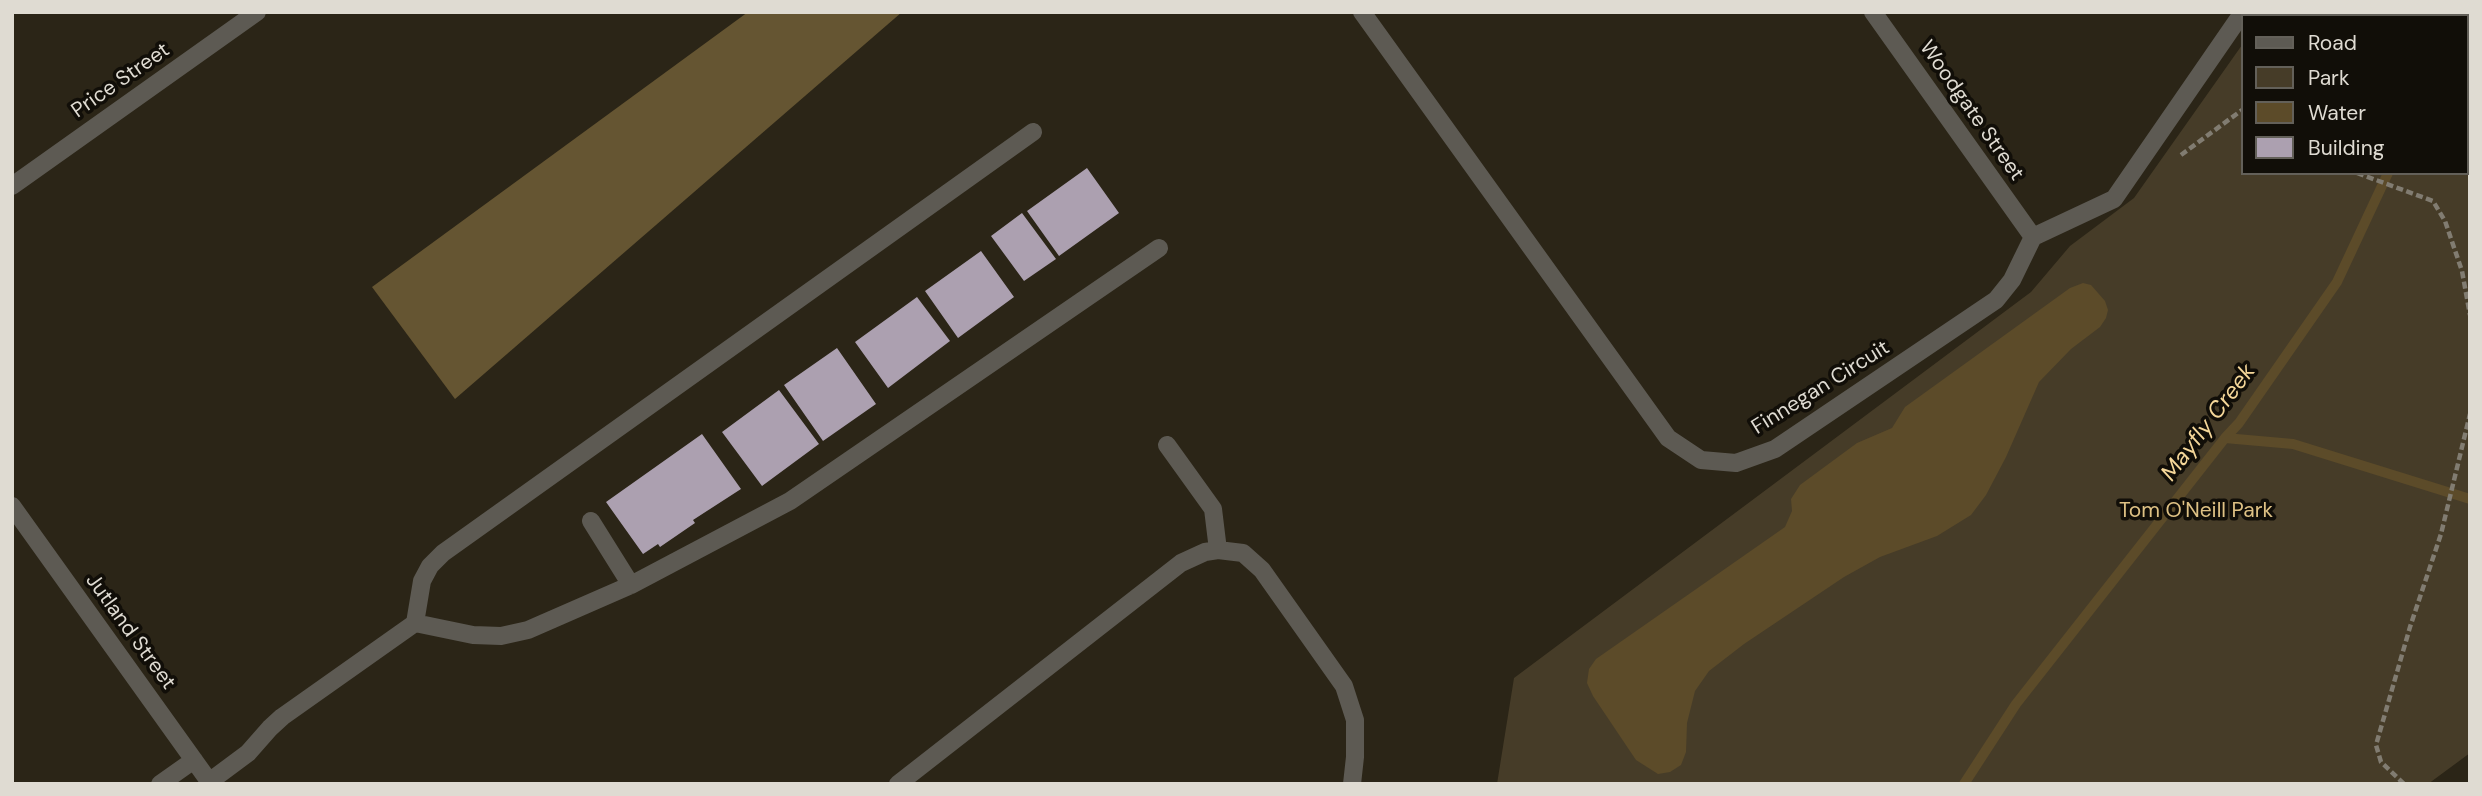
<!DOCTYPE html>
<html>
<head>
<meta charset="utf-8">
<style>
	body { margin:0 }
	#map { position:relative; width:2482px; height:796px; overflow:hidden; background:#2b2517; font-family:"DM Sans",sans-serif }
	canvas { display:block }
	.frame { position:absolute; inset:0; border:14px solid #dfdbd2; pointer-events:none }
	.legend { position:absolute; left:2241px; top:14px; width:228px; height:161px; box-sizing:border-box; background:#110e08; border:2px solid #636059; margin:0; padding:9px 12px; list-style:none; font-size:21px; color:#dfdbd2 }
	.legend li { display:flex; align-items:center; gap:14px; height:35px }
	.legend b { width:35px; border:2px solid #636059 }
</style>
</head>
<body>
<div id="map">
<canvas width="2482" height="796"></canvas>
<div class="frame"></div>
<ul class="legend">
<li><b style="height:9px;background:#5d5a53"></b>Road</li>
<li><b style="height:19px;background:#463c28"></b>Park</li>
<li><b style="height:19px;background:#5c4b29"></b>Water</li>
<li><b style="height:19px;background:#aca0b0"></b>Building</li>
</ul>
</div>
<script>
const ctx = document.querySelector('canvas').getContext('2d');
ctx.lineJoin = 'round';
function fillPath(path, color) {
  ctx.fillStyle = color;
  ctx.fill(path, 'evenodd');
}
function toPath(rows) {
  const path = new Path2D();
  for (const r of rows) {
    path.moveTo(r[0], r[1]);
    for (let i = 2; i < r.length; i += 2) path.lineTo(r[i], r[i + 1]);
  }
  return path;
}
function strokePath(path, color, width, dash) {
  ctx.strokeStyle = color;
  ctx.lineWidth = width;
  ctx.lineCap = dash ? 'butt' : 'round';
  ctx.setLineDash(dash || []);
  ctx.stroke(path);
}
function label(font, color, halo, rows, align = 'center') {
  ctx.font = font + ' "DM Sans",sans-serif';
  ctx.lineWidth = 7;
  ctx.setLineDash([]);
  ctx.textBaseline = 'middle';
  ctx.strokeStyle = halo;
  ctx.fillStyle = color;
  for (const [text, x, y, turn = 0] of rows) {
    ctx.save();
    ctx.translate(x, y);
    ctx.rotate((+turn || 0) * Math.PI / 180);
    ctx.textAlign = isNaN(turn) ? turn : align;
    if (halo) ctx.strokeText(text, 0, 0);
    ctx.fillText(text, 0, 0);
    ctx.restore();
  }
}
fillPath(toPath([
	[2265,12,2470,12,2470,753,2428,784,1497,784,1514,678,2031,292,2070,246,2134,198,2242,45,2242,173,2466,173,2466,16,2263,16]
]), '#463c28');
fillPath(toPath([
	[748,12,902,12,455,399,372,287]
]), '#655532');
fillPath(toPath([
	[2083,283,2091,285,2105,301,2108,310,2106,318,2100,327,2071,349,2039,382,2006,457,1986,495,1971,515,1937,536,1880,557,1844,577,1744,644,1709,671,1695,691,1687,723,1686,752,1681,765,1670,772,1658,774,1636,760,1593,696,1587,683,1589,669,1596,659,1785,527,1792,511,1791,499,1800,485,1857,443,1892,428,1905,407,2070,288]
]), '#5c4b29');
strokePath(toPath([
	[2401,16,2402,12],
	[2465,16,2467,12],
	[2225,438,2293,444,2470,499],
	[1964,784,2016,704,2225,438,2239,423,2337,282,2388,173]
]), '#5c4b29', 10);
fillPath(toPath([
	[1087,168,1119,213,1059,256,1027,211],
	[1022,213,1056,259,1024,281,991,236],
	[981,251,1014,297,958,338,925,291],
	[917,297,950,341,888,388,855,342],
	[837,348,876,404,823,441,784,385],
	[779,390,819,444,762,486,722,432],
	[702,434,741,489,693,520,695,523,660,547,658,544,643,554,606,502]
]), '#aca0b0');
strokePath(toPath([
	[2287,16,2288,12],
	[2387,16,2387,12],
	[2181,155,2242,110],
	[2357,173,2433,201,2445,221,2462,271,2470,315],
	[2404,784,2381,762,2376,745,2410,627,2441,534,2470,414]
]), '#817c71', 4.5, [7, 3.5]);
strokePath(toPath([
	[1362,12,1668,438,1701,460,1736,463,1775,449,1996,300,2012,280,2033,237,2114,199,2243,12],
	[1873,12,2033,237],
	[12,186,257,12],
	[1167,445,1213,509,1218,550],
	[12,506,211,784],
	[591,521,631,585],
	[415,623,473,635,501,636,528,630,631,585,790,501,1159,248],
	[209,782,248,753,270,728,282,717,415,623,422,581,430,566,443,553,1033,132],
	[160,784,194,760],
	[898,784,1181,563,1205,552,1218,550,1243,553,1262,570,1344,686,1355,720,1355,757,1352,784]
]), '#5d5a53', 18);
label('21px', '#dfdbd2', '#110e08', [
	["Price Street",121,81,-35],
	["Woodgate Street",1971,111,55],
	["Finnegan Circuit",1821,388,-32],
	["Jutland Street",130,632,54]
]);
label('21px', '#dec184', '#110e08', [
	["Tom O'Neill Park",2196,511]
]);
label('italic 23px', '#f5d799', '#110e08', [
	["Mayfly Creek",2209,423,-53]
]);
</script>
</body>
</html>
